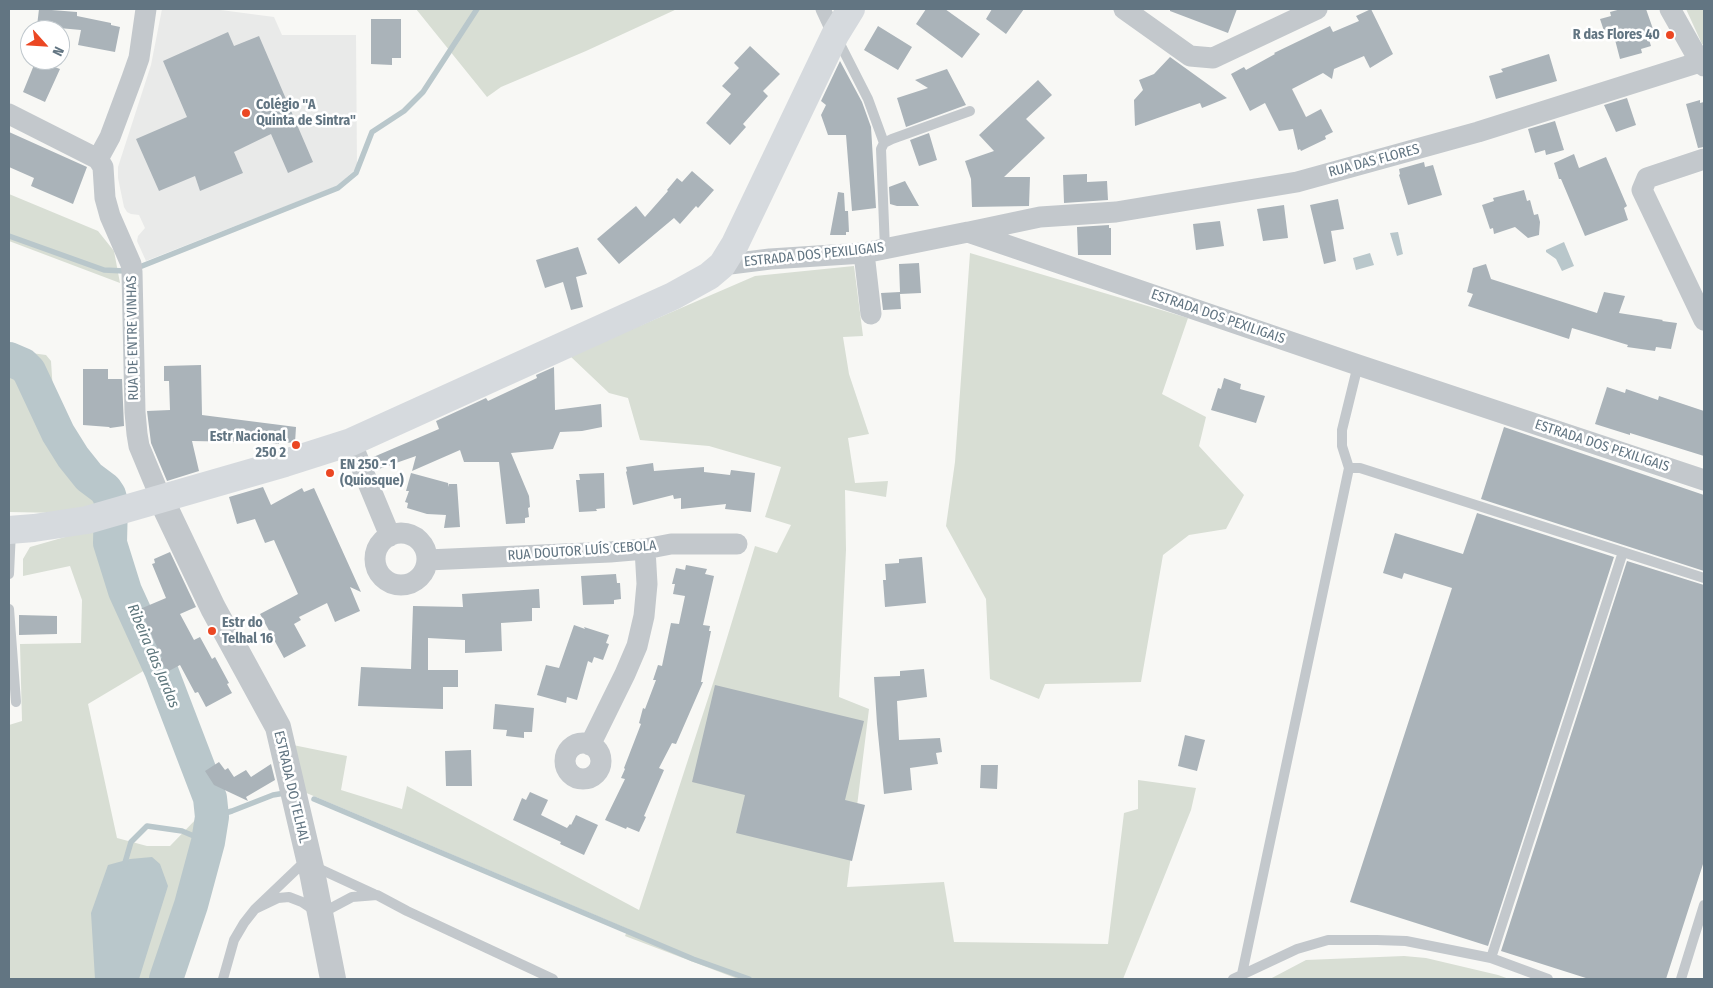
<!DOCTYPE html>
<html>
<head>
<meta charset="utf-8">
<style>
	body { margin:0 }
	#map { position:relative; width:1713px; height:988px; overflow:hidden; background:#f8f8f5; font-family:"Fira Sans Condensed",sans-serif }
	canvas { display:block }
	.frame { position:absolute; inset:0; border:10px solid #627582; pointer-events:none }
	.north { position:absolute; left:20px; top:20px; width:50px; height:50px; box-sizing:border-box; background:#fff; border:1px solid #c0c8cd; border-radius:50%; rotate:116deg; font-size:14px; font-weight:700; line-height:20px; text-align:center; color:#627582 }
	.north::after { content:''; display:block; margin:auto; width:18px; height:22px; background:#eb4723; clip-path:polygon(50% 0,100% 100%,50% 72%,0 100%) }
</style>
</head>
<body>
<div id="map">
<canvas width="1713" height="988"></canvas>
<div class="frame"></div>
<div class="north">N</div>
</div>
<script>
const ctx = document.querySelector('canvas').getContext('2d');
ctx.lineJoin = 'round';
function fillPath(path, color) {
  ctx.fillStyle = color;
  ctx.fill(path, 'evenodd');
}
function toPath(rows) {
  const path = new Path2D();
  for (const r of rows) {
    if (r.length === 3) {
      path.moveTo(r[0] + r[2], r[1]);
      path.arc(r[0], r[1], r[2], 0, 2 * Math.PI);
      continue;
    }
    path.moveTo(r[0], r[1]);
    for (let i = 2; i < r.length; i += 2) path.lineTo(r[i], r[i + 1]);
  }
  return path;
}
function strokePath(path, color, width, dash) {
  ctx.strokeStyle = color;
  ctx.lineWidth = width;
  ctx.lineCap = dash ? 'butt' : 'round';
  ctx.setLineDash(dash || []);
  ctx.stroke(path);
}
function label(font, color, halo, rows, align = 'center') {
  ctx.font = font + ' "Fira Sans Condensed",sans-serif';
  ctx.lineWidth = 5;
  ctx.setLineDash([]);
  ctx.textBaseline = 'middle';
  ctx.strokeStyle = halo;
  ctx.fillStyle = color;
  for (const [text, x, y, turn = 0] of rows) {
    ctx.save();
    ctx.translate(x, y);
    ctx.rotate((+turn || 0) * Math.PI / 180);
    ctx.textAlign = isNaN(turn) ? turn : align;
    if (halo) ctx.strokeText(text, 0, 0);
    ctx.fillText(text, 0, 0);
    ctx.restore();
  }
}
fillPath(toPath([
	[162,9,213,9,274,17,282,35,356,35,357,168,337,186,146,261,137,241,138,236,145,228,139,215,131,214,127,212,124,207,118,178,118,167,151,65]
]), '#e9eae9');
fillPath(toPath([
	[416,9,677,9,586,51,501,87,487,97],
	[1686,9,1704,9,1704,45,1702,44],
	[9,194,98,231,114,251,120,283,9,241],
	[970,253,1188,318,1162,394,1206,417,1199,446,1244,495,1226,529,1189,535,1163,555,1141,682,1045,684,1039,699,990,679,986,599,946,526,955,462],
	[854,266,863,336,843,337,849,374,869,434,848,438,855,483,888,481,886,497,845,490,846,550,839,697,869,709,847,887,944,882,954,942,1108,944,1124,813,1138,809,1138,780,1196,788,1191,810,1123,979,738,979,625,936,628,929,297,789,293,745,347,756,341,790,402,809,407,786,639,910,716,674,755,546,777,553,791,525,765,517,781,467,709,446,640,440,628,398,609,393,570,356,755,276],
	[9,350,46,355,51,361,53,392,73,435,127,498,62,513,9,512],
	[121,521,119,544,131,582,216,799,213,846,174,979,9,979,9,725,22,721,20,644,81,643,82,600,70,566,23,576,23,559,30,547],
	[145,670,201,814,170,846,147,846,117,838,88,704],
	[1404,956,1426,958,1498,975,1509,979,1270,979,1306,960]
]), '#d8ded4');
fillPath(toPath([
	[1398,232,1403,254,1397,256,1390,233],
	[1564,242,1574,266,1562,271,1556,259,1546,252,1546,250],
	[1370,253,1374,265,1356,270,1353,258],
	[152,857,160,864,168,886,139,979,95,979,91,913,108,865,130,859]
]), '#b9c7cb');
strokePath(toPath([
	[9,236,104,270,124,271],
	[137,268,338,188,356,173,372,132,404,111,423,92,477,9],
	[314,799,693,959,749,979],
	[212,817,232,811,273,795,285,793],
	[124,866,131,842,147,826,182,831,208,842]
]), '#b9c7cb', 5.5);
strokePath(toPath([
	[9,359,23,365,29,371,58,433,73,457,89,477,105,489,109,495,111,502,110,543,125,591,161,670,210,798,212,817,208,842,191,905,166,979]
]), '#b9c7cb', 34);
fillPath(toPath([
	[39,9,77,12,77,16,111,23,111,25,120,27,115,52,78,45,81,30,37,26],
	[926,9,945,9,980,34,962,58,916,24],
	[992,9,1024,9,1006,34,986,19],
	[1170,9,1237,9,1228,33,1170,11],
	[1371,9,1393,54,1370,68,1364,56,1334,69,1332,79,1323,73,1292,89,1306,117,1321,109,1333,132,1325,136,1326,139,1301,151,1300,149,1298,150,1293,129,1279,131,1265,103,1250,111,1231,74,1244,67,1246,70,1275,54,1274,53,1330,26,1333,32,1359,21,1356,16],
	[1621,9,1646,9,1653,29,1646,30,1651,46,1641,49,1642,53,1620,59,1613,32,1605,34,1600,19,1611,16,1610,12],
	[371,19,401,19,401,58,392,58,392,65,371,64],
	[878,26,912,47,898,70,864,50],
	[228,32,234,46,259,36,313,162,288,173,271,134,234,152,243,173,200,191,195,176,159,191,136,139,187,117,163,61],
	[750,46,780,74,763,91,768,96,743,124,746,127,730,145,706,123,731,94,722,86,739,68,734,63],
	[1549,54,1557,81,1496,99,1489,76,1503,72,1501,69],
	[1170,57,1227,98,1202,108,1200,103,1135,126,1134,100,1143,90,1139,80,1154,74],
	[36,60,60,69,45,102,23,92],
	[840,61,862,102,871,127,876,208,852,211,846,135,828,135,821,115,826,105,821,101],
	[947,69,966,105,906,127,897,98,928,88,915,80],
	[1038,80,1052,95,1026,119,1045,138,1004,177,1030,177,1029,206,972,207,971,179,965,161,994,151,979,135],
	[1627,98,1636,125,1616,132,1604,105],
	[1700,100,1700,103,1704,102,1704,147,1698,148,1686,104],
	[1555,121,1564,150,1546,155,1545,150,1535,153,1528,129],
	[9,132,87,167,73,204,31,186,34,178,9,167],
	[929,133,937,160,919,166,910,140],
	[1574,154,1579,168,1606,157,1627,206,1624,208,1628,220,1585,236,1561,179,1559,179,1554,163],
	[1424,162,1425,167,1433,165,1442,195,1408,205,1399,175,1400,174,1399,169],
	[692,171,714,190,698,208,696,206,680,224,674,218,619,264,597,239,636,206,645,217,668,191,667,190,677,178,682,182],
	[1087,174,1087,182,1107,181,1108,200,1064,203,1063,175],
	[905,181,919,206,897,206,890,204,889,187],
	[1524,190,1527,201,1530,200,1534,215,1538,214,1540,222,1539,235,1528,238,1515,227,1494,234,1493,228,1490,229,1482,205,1494,201,1493,198],
	[838,192,844,193,845,211,848,211,849,232,846,232,846,235,830,235],
	[1338,199,1344,229,1331,231,1336,261,1324,264,1310,205],
	[1284,205,1288,238,1263,241,1257,209],
	[1220,221,1224,246,1196,250,1193,224],
	[1109,225,1109,228,1111,228,1111,255,1078,255,1077,227],
	[578,247,587,274,576,277,583,307,571,310,563,282,545,288,536,260],
	[919,263,921,293,900,294,901,309,883,310,881,293,900,292,899,264],
	[1486,264,1491,279,1597,313,1604,292,1625,296,1619,313,1663,320,1662,321,1677,323,1671,349,1656,347,1655,351,1627,347,1628,345,1572,328,1569,339,1468,306,1473,294,1467,292,1473,268],
	[201,365,202,415,296,427,295,443,279,442,279,444,244,440,244,442,192,441,199,471,167,481,151,443,147,411,170,410,169,381,164,381,164,366],
	[554,367,555,410,601,404,602,427,582,431,560,432,553,449,511,453,529,496,530,507,528,508,529,517,525,518,525,523,506,524,499,462,464,462,460,450,412,471,416,456,376,470,371,458,439,429,436,421,486,398,488,401,537,378,536,375],
	[83,369,108,369,108,379,122,379,124,426,110,428,109,427,83,425],
	[1224,378,1241,384,1240,389,1265,396,1256,423,1211,410,1218,388,1221,389],
	[1607,387,1625,393,1626,389,1658,400,1659,396,1704,411,1704,456,1630,433,1630,435,1595,424],
	[1504,427,1704,495,1704,571,1481,499],
	[653,463,654,471,704,467,704,472,730,475,731,470,755,473,751,512,725,509,726,504,681,509,681,498,674,499,673,495,633,505,626,472,627,471,626,467],
	[411,473,448,483,449,487,449,484,457,484,460,527,444,528,446,515,427,514,407,508,408,503,405,502,409,491,406,491],
	[604,473,605,508,596,509,597,511,579,512,576,480,580,480,579,474],
	[263,487,271,505,302,488,304,492,314,488,361,592,350,587,360,611,335,622,327,603,299,617,301,620,294,624,306,646,284,658,260,614,298,594,274,540,265,543,255,519,237,524,229,497],
	[1477,513,1614,557,1488,946,1350,902,1452,588,1404,573,1402,579,1383,573,1395,533,1463,554],
	[170,552,196,607,180,614,194,640,200,637,212,659,215,657,229,683,227,684,232,693,206,707,198,692,195,693,180,665,167,672,160,659,162,658,140,609,166,598,152,564,155,563,154,559],
	[922,557,926,603,885,607,883,580,886,580,885,564,899,563,899,559],
	[1627,561,1704,585,1704,861,1666,979,1589,979,1501,951],
	[686,565,707,569,705,574,714,576,703,625,710,626,709,631,711,631,701,682,703,682,676,744,672,743,659,768,664,770,644,816,646,817,639,832,627,827,626,829,605,820,625,779,621,778,625,769,624,768,641,724,639,723,643,708,645,709,656,680,653,680,658,665,662,666,671,623,679,624,685,596,673,594,675,584,672,584,676,568,685,570],
	[616,574,617,583,620,583,621,599,614,600,614,604,583,605,581,576],
	[539,589,540,608,532,608,532,621,501,623,502,651,465,653,465,640,428,638,428,670,458,670,458,687,443,687,443,709,358,706,361,667,411,669,413,606,463,607,462,594],
	[19,615,57,616,57,634,19,635],
	[574,625,585,629,584,627,609,635,606,643,609,644,603,660,594,657,592,663,588,661,577,700,567,697,566,703,537,695,546,665,559,668],
	[924,669,927,697,897,701,899,740,940,738,942,752,936,753,938,764,910,768,912,790,884,794,877,724,874,677,900,676,900,671],
	[715,685,864,721,845,800,865,805,852,861,736,833,745,795,692,782],
	[495,704,534,708,532,732,524,732,524,738,506,736,507,730,493,729],
	[1185,735,1205,740,1197,771,1178,766],
	[471,750,472,786,446,786,445,751],
	[219,762,225,770,228,768,234,777,246,770,251,777,271,764,275,780,246,797,248,801,214,785,205,771],
	[981,765,998,765,997,789,980,788],
	[530,792,548,800,541,815,567,828,570,824,571,825,576,815,598,825,584,855,560,844,561,842,513,820,522,798,526,800]
]), '#aab3b9');
strokePath(toPath([
	[837,38,868,99,884,143,881,149,885,249],
	[884,143,892,139,970,111],
	[1358,365,1342,430,1342,446,1349,468,1360,468,1704,578],
	[9,574,11,531],
	[9,609,16,702],
	[255,909,278,898,289,897,302,902,320,914,352,897,377,895,407,911,553,979],
	[1491,958,1623,552],
	[1242,974,1349,468],
	[223,979,234,940,244,923,255,909,299,867,309,864,374,894],
	[1233,979,1297,949,1328,940,1377,940,1406,941,1491,958,1548,979],
	[1681,979,1704,905]
]), '#c3c8cc', 10);
strokePath(toPath([
	[823,9,835,35]
]), '#c3c8cc', 15);
strokePath(toPath([
	[1124,9,1190,56,1213,58,1317,9],
	[1670,9,1700,62,1704,66],
	[9,114,98,159,103,167,105,198,110,216,131,264,132,272,135,412,137,434,139,446,161,499],
	[98,159,110,137,132,78,139,58,146,9],
	[1704,159,1647,178,1642,190,1704,320],
	[969,232,1040,217,1116,212,1297,182,1478,132,1700,62],
	[864,253,871,314],
	[722,265,770,259,864,253,968,232,1358,365,1704,480],
	[351,442,390,536],
	[401,559,26],
	[427,560,610,552,645,549,671,544,737,544],
	[583,761,18],
	[590,745,625,674,637,646,644,616,647,584,645,549]
]), '#c3c8cc', 21);
strokePath(toPath([
	[161,499,213,608,278,727,312,872,333,979]
]), '#c3c8cc', 26);
strokePath(toPath([
	[9,530,34,528,87,520,285,463,351,442,673,296,709,276,722,265,735,244,835,35,851,9]
]), '#d6dade', 28);
for (const [x, y, r, color] of [
	[1670,35,5,"#eb4723"],
	[246,113,5,"#eb4723"],
	[296,445,5,"#eb4723"],
	[330,473,5,"#eb4723"],
	[212,631,5,"#eb4723"]
]) {
  const dot = new Path2D();
  dot.arc(x, y, r, 0, 2 * Math.PI);
  ctx.fillStyle = color;
  ctx.fill(dot);
  strokePath(dot, '#fff', 2);
}
label('bold 14px', '#627582', '#fff', [
	["R das Flores 40",1660,35,"right"],
	["Colégio \"A",256,105],
	["Quinta de Sintra\"",256,121],
	["Estr Nacional",286,437,"right"],
	["250 2",286,453,"right"],
	["EN 250 - 1",340,465],
	["(Quiosque)",340,481],
	["Estr do",222,623],
	["Telhal 16",222,639]
], 'left');
label('14px', '#627582', '#fff', [
	["RUA DAS FLORES",1374,161,-15],
	["ESTRADA DOS PEXILIGAIS",814,255,-6],
	["ESTRADA DOS PEXILIGAIS",1218,317,19],
	["RUA DE ENTRE VINHAS",133,338,-91],
	["ESTRADA DOS PEXILIGAIS",1602,446,18],
	["RUA DOUTOR LUÍS CEBOLA",582,551,-4],
	["ESTRADA DO TELHAL",291,787,77]
]);
label('italic 15px', '#5d767c', '#fff', [
	["Ribeira das Jardas",153,656,67]
]);
</script>
</body>
</html>
